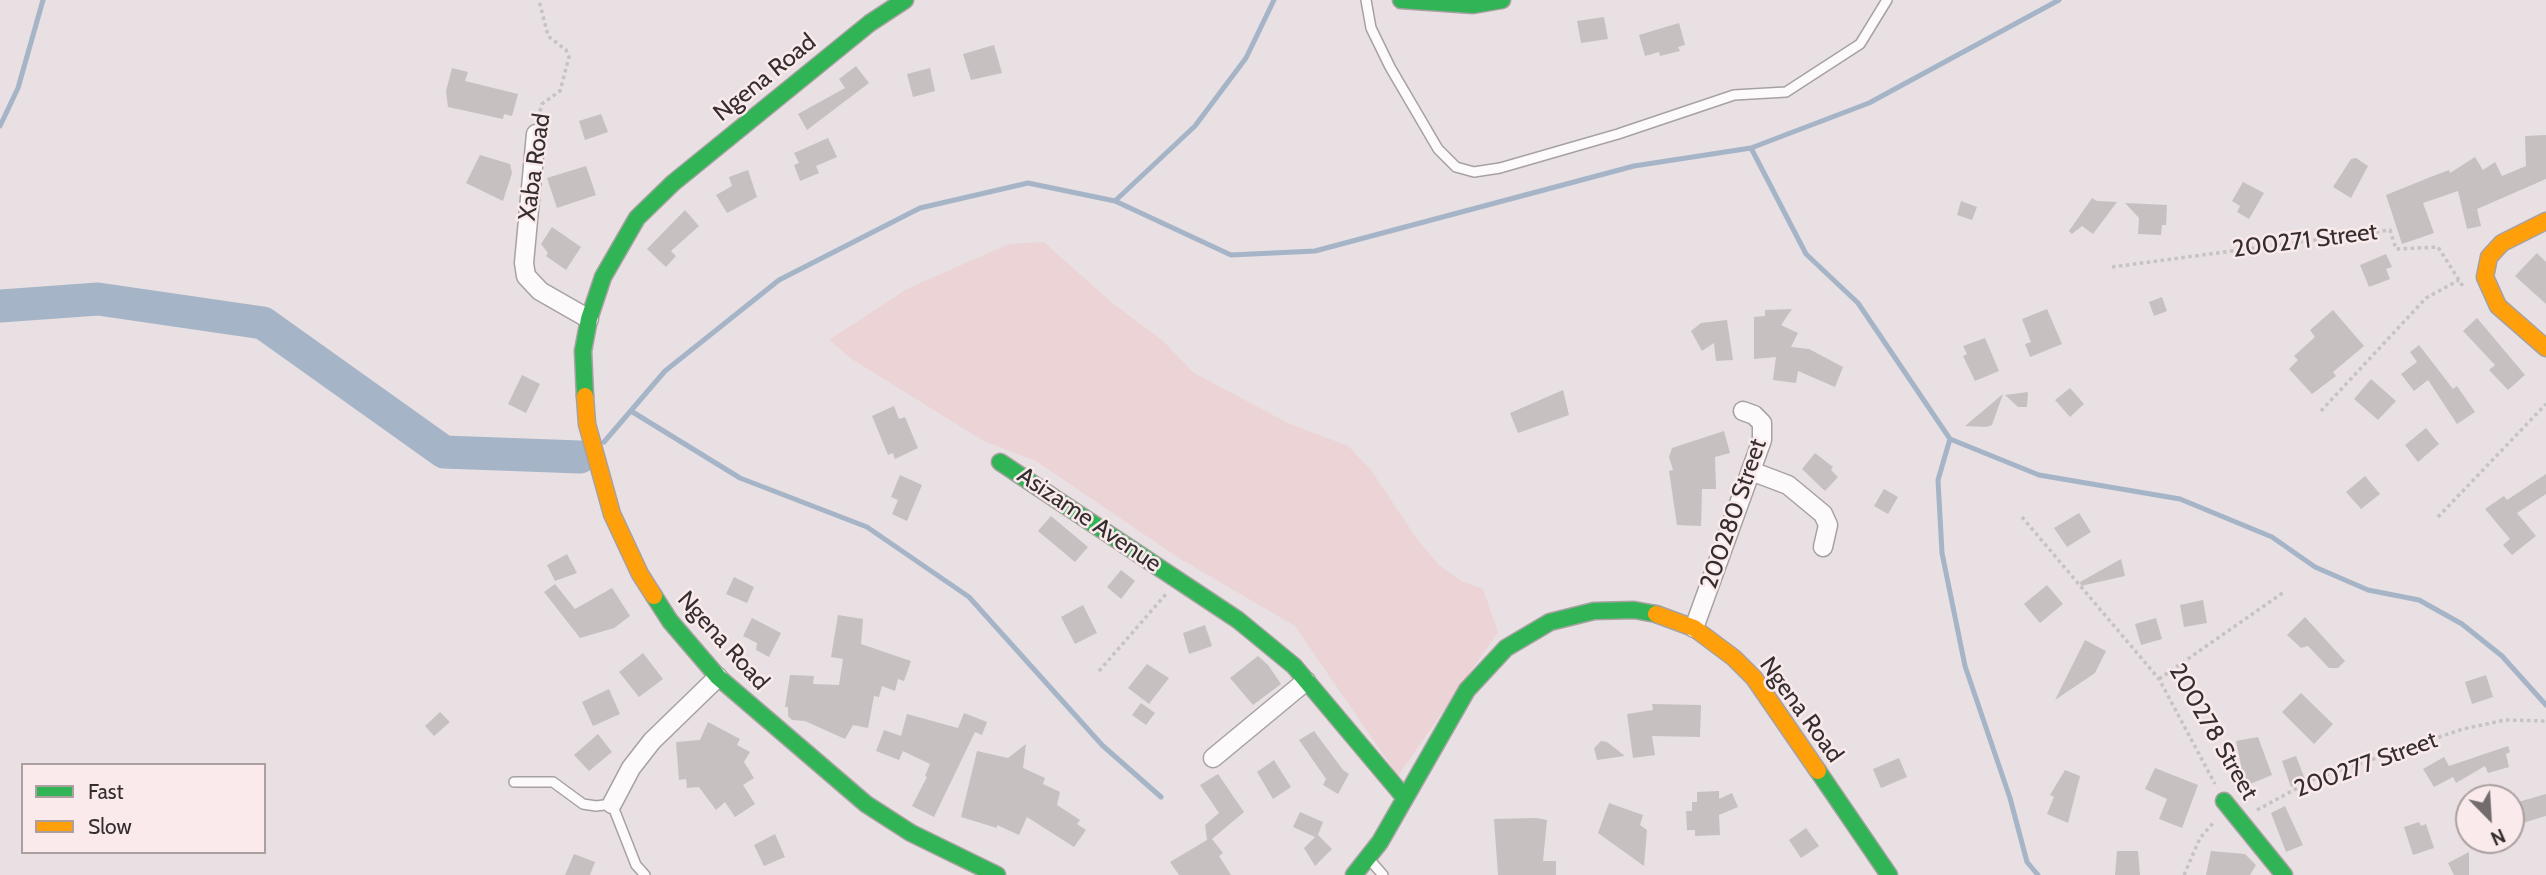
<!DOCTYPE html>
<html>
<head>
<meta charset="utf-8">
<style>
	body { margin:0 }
	#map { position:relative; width:2546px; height:875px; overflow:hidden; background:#e8e0e2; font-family:Cabin,sans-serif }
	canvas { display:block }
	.legend { position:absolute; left:21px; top:763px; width:245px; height:91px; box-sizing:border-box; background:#faeaec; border:2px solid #ab9fa0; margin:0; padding:9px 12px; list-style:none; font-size:21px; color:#342e2e }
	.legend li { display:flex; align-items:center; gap:14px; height:35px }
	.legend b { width:35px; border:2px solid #ab9fa0 }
	.north { position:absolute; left:2455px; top:784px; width:70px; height:70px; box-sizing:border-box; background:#faeaec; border:2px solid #ab9fa0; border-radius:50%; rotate:156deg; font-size:19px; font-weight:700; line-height:28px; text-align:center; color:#342e2e }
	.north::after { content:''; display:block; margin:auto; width:24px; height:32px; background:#736c6d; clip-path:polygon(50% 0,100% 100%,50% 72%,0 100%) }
</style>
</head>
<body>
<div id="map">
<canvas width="2546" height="875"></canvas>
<ul class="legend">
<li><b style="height:9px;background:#30b455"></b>Fast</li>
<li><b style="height:9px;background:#ff9f0a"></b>Slow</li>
</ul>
<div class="north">N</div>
</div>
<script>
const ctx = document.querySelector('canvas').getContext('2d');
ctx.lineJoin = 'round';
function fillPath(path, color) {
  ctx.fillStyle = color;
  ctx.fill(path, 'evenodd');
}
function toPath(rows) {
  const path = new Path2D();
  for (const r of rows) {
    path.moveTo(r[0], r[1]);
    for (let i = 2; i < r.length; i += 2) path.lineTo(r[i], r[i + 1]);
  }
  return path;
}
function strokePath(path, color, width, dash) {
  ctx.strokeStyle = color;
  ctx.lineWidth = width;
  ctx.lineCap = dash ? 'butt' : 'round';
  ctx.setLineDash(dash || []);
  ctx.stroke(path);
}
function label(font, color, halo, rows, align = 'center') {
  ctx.font = font + ' Cabin,sans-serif';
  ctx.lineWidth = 5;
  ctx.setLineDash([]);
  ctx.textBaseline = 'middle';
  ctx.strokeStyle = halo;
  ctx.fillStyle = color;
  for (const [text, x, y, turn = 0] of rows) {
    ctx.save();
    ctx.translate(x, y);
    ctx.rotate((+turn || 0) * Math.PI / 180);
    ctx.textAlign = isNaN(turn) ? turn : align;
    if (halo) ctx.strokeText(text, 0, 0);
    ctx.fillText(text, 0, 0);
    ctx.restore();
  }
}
fillPath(toPath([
	[1044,242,1111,302,1162,340,1194,373,1288,423,1348,446,1371,470,1417,539,1439,565,1461,581,1483,589,1498,632,1398,776,1295,626,1179,558,1036,461,984,441,853,360,829,340,907,289,1009,244]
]), '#ecd3d6');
strokePath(toPath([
	[0,126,18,88,43,0],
	[1751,148,1806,254,1858,303,1950,439,2039,475,2180,499,2272,537,2315,567,2368,590,2419,600,2462,624,2502,656,2546,705],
	[1115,201,1195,126,1246,58,1274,0],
	[631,411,740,478,867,527,969,597,1102,745,1161,797],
	[1950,439,1938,480,1942,553,1965,666,2010,798,2027,862,2038,875],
	[604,442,665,371,779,280,920,208,1028,183,1115,201,1231,255,1315,251,1634,166,1751,148,1869,103,2059,0]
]), '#a6b4c7', 5);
strokePath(toPath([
	[0,306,98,299,263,323,444,452,580,457]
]), '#a6b4c7', 33);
fillPath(toPath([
	[1604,17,1608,39,1581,43,1577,21],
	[1679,23,1685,45,1678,47,1680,51,1660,56,1659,52,1645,56,1639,35],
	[994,45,1002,73,971,80,963,54],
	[856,66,869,83,807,130,798,114,845,88,839,79],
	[452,68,468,72,465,81,518,94,512,116,504,114,503,119,448,107,446,91],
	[930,68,935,91,913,97,907,74],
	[601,114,608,132,585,140,579,121],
	[2546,135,2546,179,2477,209,2481,226,2467,229,2458,191,2423,203,2434,233,2402,244,2386,195,2428,178,2449,170,2450,173,2475,157,2483,170,2495,162,2502,176,2526,166,2525,136],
	[828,138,837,157,816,166,819,173,800,181,794,165,799,163,794,153],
	[480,155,510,164,512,173,503,201,466,183],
	[2356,158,2368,166,2351,198,2333,187,2351,159],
	[586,166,596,195,557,208,547,178],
	[748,170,757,197,727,213,716,195,732,186,729,177],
	[2243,182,2264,193,2249,219,2237,212,2240,206,2232,201],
	[2092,198,2097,201,2117,202,2093,234,2082,226,2072,234,2069,231],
	[1961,201,1977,207,1972,220,1957,215],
	[2125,203,2167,205,2166,225,2162,225,2161,235,2138,234,2139,218],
	[685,210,699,226,671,251,676,256,666,267,647,249],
	[552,227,581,247,566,270,546,256,548,253,541,244],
	[2537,253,2546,262,2546,304,2515,276],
	[2386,254,2392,267,2386,269,2390,279,2369,287,2360,265],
	[2162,297,2167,311,2154,316,2149,302],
	[1792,309,1781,325,1798,333,1791,347,1809,349,1843,367,1835,387,1798,371,1796,383,1773,380,1776,357,1754,359,1754,317,1765,316,1765,310],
	[2047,309,2062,344,2030,357,2025,344,2031,342,2022,319],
	[2333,310,2364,346,2333,372,2336,376,2312,394,2289,369,2298,360,2294,356,2315,337,2310,330],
	[2477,318,2525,375,2508,390,2489,370,2495,365,2463,331],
	[1727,320,1733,360,1716,361,1714,343,1702,351,1691,331,1701,323],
	[1985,338,1999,371,1975,381,1963,356,1967,354,1963,346],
	[2419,345,2453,389,2457,386,2475,412,2457,424,2428,380,2414,391,2401,374,2417,362,2410,352],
	[522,375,540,384,526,413,508,404],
	[2371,379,2396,401,2378,420,2354,399],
	[2070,388,2084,404,2070,417,2055,400],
	[1563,390,1569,415,1518,433,1510,413],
	[2028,392,2027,407,2018,407,2005,395],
	[2003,394,1992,425,1986,427,1965,426],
	[894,406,899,419,905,417,918,448,895,459,893,453,888,455,872,416],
	[2426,428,2439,444,2418,462,2405,445],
	[1724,431,1730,453,1715,457,1716,489,1702,489,1701,526,1677,525,1669,471,1673,470,1669,457,1672,448],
	[1815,453,1833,467,1831,470,1838,477,1825,491,1802,469],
	[2546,474,2546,494,2517,513,2536,536,2512,555,2503,545,2510,539,2485,509,2504,496,2507,500],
	[900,475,922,485,907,521,892,514,898,500,891,497],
	[2365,476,2380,494,2361,509,2346,492],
	[1884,489,1898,497,1888,514,1874,506],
	[2079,513,2091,532,2067,547,2054,528],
	[1051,516,1088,547,1075,562,1038,531],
	[567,554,577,573,555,581,547,565],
	[2121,559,2125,576,2081,586,2080,582],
	[1121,570,1135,581,1121,599,1107,587],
	[734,577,754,587,747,603,726,594],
	[555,584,575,609,612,588,630,616,614,628,580,638,544,592],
	[2047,585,2063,604,2040,623,2024,604],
	[2203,600,2207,623,2184,627,2180,605],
	[1083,605,1097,633,1075,644,1061,617],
	[838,615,863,619,861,644,911,661,904,681,898,679,895,691,882,686,879,697,874,696,868,728,853,725,845,739,805,721,792,720,788,716,788,707,785,707,790,675,814,676,813,684,839,685,843,659,831,657],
	[2305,617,2345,661,2338,668,2329,668,2308,646,2301,648,2287,635],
	[752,618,781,633,769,657,756,650,757,643,743,636],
	[2156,618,2162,639,2141,645,2135,624],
	[1205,625,1212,646,1189,654,1183,633],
	[2085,640,2106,651,2095,673,2055,700],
	[643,653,663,679,639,697,619,672],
	[1258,656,1268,665,1281,684,1253,705,1230,678],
	[1147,664,1169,678,1149,704,1128,688],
	[2486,675,2493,697,2472,704,2465,682],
	[609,689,620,714,593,726,582,702],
	[2301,693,2333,724,2314,744,2282,712],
	[1141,703,1155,713,1146,725,1132,715],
	[1652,704,1701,705,1700,737,1652,736,1655,755,1633,758,1627,714,1653,710],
	[440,712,450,722,434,736,425,726],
	[964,713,987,722,982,735,975,732,934,817,912,806,927,777,925,776,930,764,903,751,899,760,876,751,884,730,901,736,907,714,958,728],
	[708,722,740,739,737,745,750,752,744,762,754,778,743,785,755,804,735,817,725,802,716,810,699,787,687,788,686,779,679,780,676,742,700,740],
	[1314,731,1343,770,1349,774,1338,794,1323,785,1326,779,1299,740],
	[598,734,612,752,589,771,574,755],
	[2258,737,2272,775,2245,786,2236,767,2241,765,2236,741],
	[1601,741,1607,742,1625,756,1597,760,1594,748],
	[1026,744,1023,768,1045,778,1043,784,1060,792,1057,805,1080,820,1077,824,1086,830,1074,847,1027,817,1019,835,997,825,997,828,961,817,977,751,1008,758],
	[2508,746,2510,752,2506,754,2509,767,2488,773,2485,766,2456,783,2453,777,2434,787,2423,769,2444,757,2449,766],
	[2296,756,2306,782,2291,787,2282,761],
	[1899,758,1907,777,1881,788,1873,769],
	[1274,760,1291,787,1273,799,1257,772],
	[2155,768,2198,785,2182,828,2159,819,2167,799,2145,789],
	[2065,770,2080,776,2068,823,2047,814,2054,797,2050,795],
	[1218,774,1244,812,1212,839,1223,853,1219,856,1231,875,1179,875,1170,862,1207,840,1205,825,1219,813,1200,785],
	[1719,791,1719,799,1732,793,1738,807,1719,815,1720,835,1695,836,1695,830,1687,830,1686,811,1692,811,1692,802,1697,802,1697,792],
	[2546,794,2546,816,2516,825,2511,804],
	[1609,803,1643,815,1640,825,1647,830,1644,866,1598,833],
	[2285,806,2303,845,2286,852,2271,813],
	[1300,812,1323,822,1318,835,1332,849,1315,866,1304,848,1315,837,1293,827],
	[1536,818,1547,820,1543,861,1556,861,1556,875,1498,875,1494,819],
	[2419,822,2421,826,2426,824,2434,848,2413,855,2404,827],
	[1806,828,1819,846,1801,858,1789,840],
	[775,834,785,857,764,866,754,845],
	[2117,851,2138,851,2140,875,2115,875],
	[2211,851,2245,854,2256,865,2250,875,2206,875],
	[2469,852,2469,875,2454,875,2448,863],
	[574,854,595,862,590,875,565,875]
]), '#c6c0c1');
const lane = toPath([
	[1366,0,1371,28,1390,67,1438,149,1456,167,1474,172,1500,168,1618,134,1734,95,1786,92,1860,44,1887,0],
	[514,782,553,782,583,804,596,806,612,804,636,865,645,875],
	[1369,859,1383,875]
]);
const street = toPath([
	[536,134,524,263,526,276,540,291,589,319],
	[1751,471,1788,485,1823,514,1828,525,1823,547],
	[1694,628,1762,440,1762,423,1754,415,1743,411],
	[1213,758,1306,681],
	[612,804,631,768,652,741,718,677]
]);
const fast = toPath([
	[1401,0,1473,5,1502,0],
	[585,396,583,351,589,319,603,277,637,218,673,183,870,23,905,0],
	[1000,462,1238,620,1294,666,1405,798],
	[654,596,670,621,718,677,866,804,911,833,997,875],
	[1818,771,1889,875],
	[2224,801,2284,875],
	[1354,875,1380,842,1467,690,1506,648,1550,622,1594,611,1634,610,1656,614]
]);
const slow = toPath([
	[2546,221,2502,243,2489,257,2485,277,2498,306,2546,348],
	[585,396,587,424,612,514,640,574,654,596],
	[1656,614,1694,628,1734,658,1754,678,1818,771]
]);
strokePath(lane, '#a7a1a2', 12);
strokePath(street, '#a7a1a2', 21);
strokePath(fast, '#a7a1a2', 19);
strokePath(slow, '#a7a1a2', 19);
strokePath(toPath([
	[538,118,542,104,560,91,569,57,566,50,548,36,539,0],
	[2112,267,2390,230,2396,249,2438,247,2464,288],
	[2321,411,2426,298,2459,280],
	[2022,517,2159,679,2215,784],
	[2438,517,2546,404],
	[1099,671,1166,594],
	[2159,679,2284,592],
	[2257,810,2314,779,2463,729,2505,720,2546,721],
	[2184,875,2200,838,2214,822]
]), '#c6c3c3', 3.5, [3.5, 3.5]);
strokePath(lane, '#fcfafb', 9);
strokePath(street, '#fcfafb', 18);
strokePath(fast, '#30b455', 16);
strokePath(slow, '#ff9f0a', 16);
label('24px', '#342e2e', '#faeaec', [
	["Ngena Road",765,78,-39],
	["Xaba Road",535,167,-82],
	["200271 Street",2305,241,-7],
	["200280 Street",1734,514,-71],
	["Asizame Avenue",1089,520,34],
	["Ngena Road",723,641,48],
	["Ngena Road",1801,710,54],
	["200278 Street",2213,732,60],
	["200277 Street",2366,765,-20]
]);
</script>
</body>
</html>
